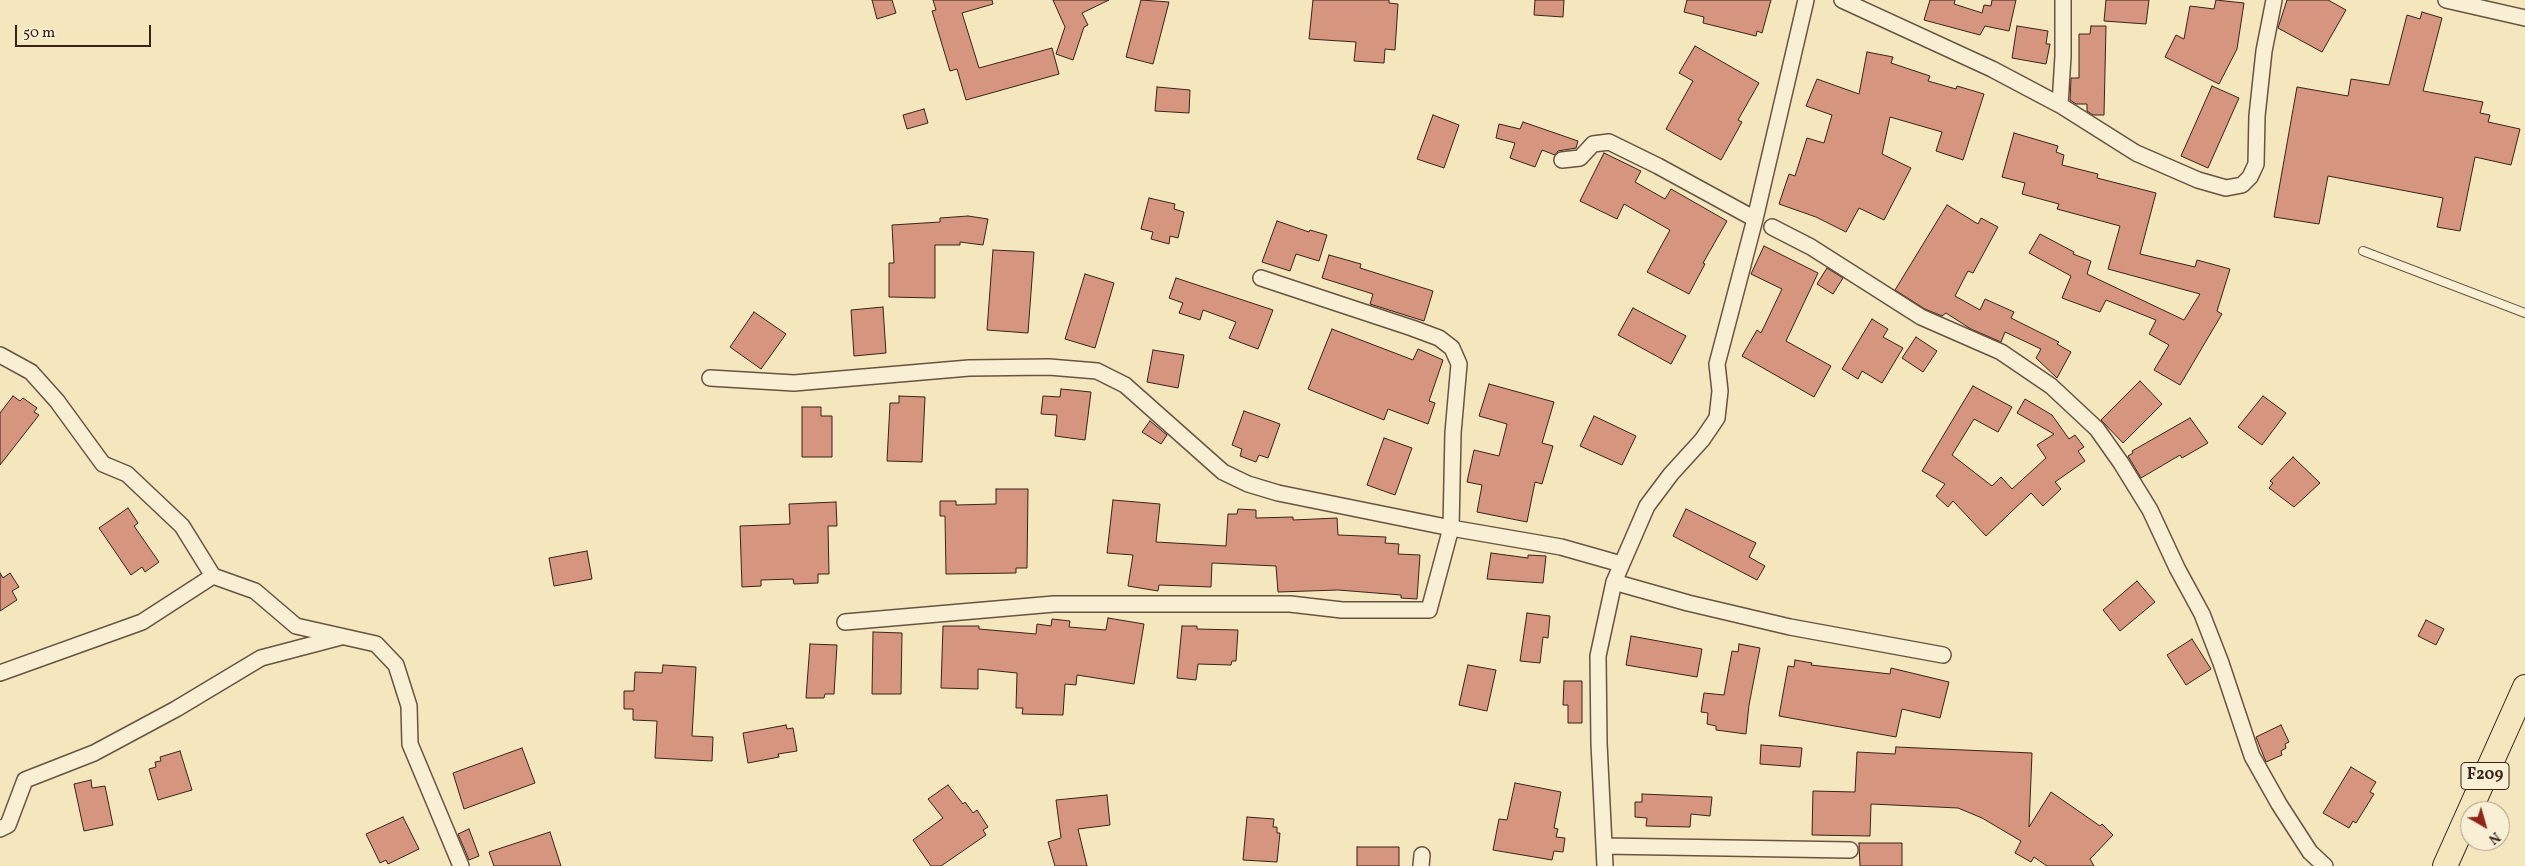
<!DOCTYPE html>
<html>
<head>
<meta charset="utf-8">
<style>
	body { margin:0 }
	#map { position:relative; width:2525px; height:866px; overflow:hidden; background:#f4e6bd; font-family:Vollkorn,serif }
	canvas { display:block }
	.north { position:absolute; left:2460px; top:801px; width:50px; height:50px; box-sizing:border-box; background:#f8efd4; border:1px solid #ac9d89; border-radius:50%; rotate:142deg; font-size:14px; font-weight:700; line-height:20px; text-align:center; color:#392319 }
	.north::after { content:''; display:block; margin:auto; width:18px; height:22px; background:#8f2418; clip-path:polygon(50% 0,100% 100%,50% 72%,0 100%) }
	.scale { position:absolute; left:15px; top:25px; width:136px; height:22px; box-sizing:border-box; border:2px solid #392319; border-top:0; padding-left:6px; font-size:15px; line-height:18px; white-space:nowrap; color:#392319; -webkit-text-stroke:4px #f8efd4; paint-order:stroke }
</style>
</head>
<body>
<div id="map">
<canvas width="2525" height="866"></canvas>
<div class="north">N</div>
<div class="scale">50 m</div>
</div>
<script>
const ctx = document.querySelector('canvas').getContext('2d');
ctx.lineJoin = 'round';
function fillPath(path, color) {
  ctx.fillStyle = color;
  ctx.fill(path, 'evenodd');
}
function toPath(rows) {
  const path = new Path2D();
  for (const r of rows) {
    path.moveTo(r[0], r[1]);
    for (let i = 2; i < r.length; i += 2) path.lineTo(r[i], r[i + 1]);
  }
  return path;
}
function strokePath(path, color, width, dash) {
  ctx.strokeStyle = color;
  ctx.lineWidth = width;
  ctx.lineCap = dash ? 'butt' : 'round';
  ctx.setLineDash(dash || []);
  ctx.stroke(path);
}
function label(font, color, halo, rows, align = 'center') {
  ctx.font = font + ' Vollkorn,serif';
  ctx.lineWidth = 5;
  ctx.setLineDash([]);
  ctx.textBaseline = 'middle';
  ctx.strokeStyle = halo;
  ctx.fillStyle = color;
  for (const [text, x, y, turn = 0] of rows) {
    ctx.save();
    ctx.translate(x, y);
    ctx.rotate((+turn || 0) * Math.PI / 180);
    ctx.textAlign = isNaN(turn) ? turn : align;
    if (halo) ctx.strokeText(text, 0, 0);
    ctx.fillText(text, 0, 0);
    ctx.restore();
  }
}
const building = toPath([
	[872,0,892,0,896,13,877,19,872,0],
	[933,0,992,0,993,4,962,13,979,68,1052,48,1059,74,966,100,957,69,950,71,932,11,936,10,933,0],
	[1053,0,1109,0,1082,13,1088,25,1084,27,1073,60,1056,54,1065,27,1053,0],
	[1141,0,1169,2,1153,64,1126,57,1141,0],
	[1313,0,1389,0,1389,3,1398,4,1395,50,1385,49,1384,63,1354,61,1356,42,1309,39,1313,0],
	[1535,0,1564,0,1563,17,1534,15,1535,0],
	[1687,0,1771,0,1762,33,1757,31,1756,36,1703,23,1704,17,1684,12,1687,0],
	[1930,0,1955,0,1954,4,1982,13,1984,5,1991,6,1992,0,2016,0,2009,31,1985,26,1980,35,1924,20,1930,0],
	[2106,0,2149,0,2146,24,2104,21,2106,0],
	[2216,0,2244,3,2237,49,2219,84,2165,57,2176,35,2184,39,2190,6,2214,9,2216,0],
	[2287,0,2328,0,2346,10,2322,52,2278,28,2287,0],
	[2422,12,2442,18,2423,91,2483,102,2480,113,2490,115,2488,122,2520,129,2511,165,2475,157,2460,231,2437,227,2443,198,2328,176,2319,224,2274,217,2297,87,2348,96,2351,79,2389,85,2407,15,2420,19,2422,12],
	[2017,26,2048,31,2046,44,2050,44,2046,64,2012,58,2017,26],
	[2091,26,2106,26,2104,115,2093,115,2087,111,2087,104,2076,104,2070,100,2071,78,2079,78,2079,34,2090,34,2091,26],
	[1695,46,1759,83,1738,120,1742,122,1721,160,1666,129,1693,81,1679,73,1695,46],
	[1867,52,1893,57,1891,63,1930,76,1928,81,1956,89,1957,86,1984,94,1963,160,1936,151,1942,132,1890,117,1882,154,1911,168,1884,220,1859,208,1846,232,1816,217,1779,204,1789,174,1795,176,1807,138,1824,143,1832,115,1806,106,1817,79,1859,94,1867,52],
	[2212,86,2239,98,2208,168,2181,156,2212,86],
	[1157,87,1190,90,1189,113,1155,111,1157,87],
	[924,109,928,123,907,129,903,115,924,109],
	[1433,115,1459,125,1444,168,1417,159,1433,115],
	[1523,122,1578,141,1576,148,1558,151,1555,155,1542,150,1535,167,1510,158,1515,143,1496,138,1499,124,1520,129,1523,122],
	[2014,133,2058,146,2056,152,2064,155,2062,165,2098,174,2097,178,2156,193,2140,254,2195,267,2197,260,2230,269,2217,311,2222,314,2180,385,2154,370,2169,345,2149,334,2156,320,2106,300,2100,312,2062,298,2071,276,2029,253,2040,234,2074,252,2073,254,2091,261,2087,274,2184,320,2200,294,2108,269,2120,226,2057,209,2059,204,2022,194,2025,183,2002,177,2014,133],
	[1604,153,1641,171,1635,182,1665,199,1671,189,1727,221,1703,263,1705,264,1689,294,1647,272,1670,230,1624,204,1617,219,1580,201,1604,153],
	[1149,198,1175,204,1174,209,1184,212,1178,238,1170,236,1169,244,1151,239,1153,232,1141,229,1149,198],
	[1947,205,1978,224,1981,218,1998,227,1973,273,1968,271,1955,296,1980,310,1985,299,2014,312,2011,318,2059,342,2057,344,2071,352,2057,378,2036,358,2041,349,2005,332,2001,342,1971,329,1946,313,1942,316,1925,309,1895,290,1947,205],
	[968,216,988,219,983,245,960,242,960,245,935,245,935,298,889,297,889,263,894,263,892,225,940,222,940,218,968,216],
	[1277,221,1309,232,1310,230,1327,235,1319,261,1296,254,1290,271,1262,262,1277,221],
	[1764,246,1818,273,1786,341,1831,366,1814,397,1742,356,1757,330,1761,333,1782,289,1751,274,1764,246],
	[993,250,1034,252,1028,333,987,330,993,250],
	[1329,255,1361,264,1360,268,1433,291,1424,321,1370,304,1373,294,1322,278,1329,255],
	[1827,268,1843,278,1833,294,1817,284,1827,268],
	[1085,274,1114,283,1095,348,1065,339,1085,274],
	[1176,278,1273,310,1258,349,1229,338,1236,322,1203,310,1200,320,1179,313,1183,303,1169,298,1176,278],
	[883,307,886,353,854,356,851,310,883,307],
	[1633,308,1686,336,1671,364,1618,335,1633,308],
	[754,312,786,334,761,369,730,347,754,312],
	[1872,319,1888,329,1883,337,1903,348,1882,383,1862,371,1858,379,1842,369,1872,319],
	[1332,329,1413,360,1418,349,1443,360,1429,401,1435,403,1428,424,1388,409,1384,420,1308,389,1332,329],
	[1916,337,1937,351,1923,372,1902,358,1916,337],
	[1153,350,1184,355,1178,388,1147,382,1153,350],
	[2140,381,2162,404,2123,443,2101,420,2140,381],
	[1489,384,1554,402,1542,443,1553,446,1542,484,1535,482,1527,522,1477,512,1482,485,1467,482,1474,450,1499,456,1507,424,1479,416,1489,384],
	[1973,386,2012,407,1998,432,1974,419,1952,455,1992,486,2001,477,2012,489,2046,458,2037,445,2054,434,2017,413,2025,399,2052,415,2069,439,2075,435,2084,447,2078,451,2085,461,2055,482,2061,489,2043,506,2031,493,1986,536,1953,501,1948,507,1936,496,1945,484,1922,471,1973,386],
	[1061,389,1091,392,1085,440,1055,436,1057,415,1041,414,1043,396,1060,397,1061,389],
	[13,396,20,401,23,398,37,408,34,412,39,415,0,465,0,413,13,396],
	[899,396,925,397,922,462,887,461,890,403,899,403,899,396],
	[2263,396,2286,413,2262,445,2238,427,2263,396],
	[802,407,821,407,821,416,832,416,832,457,802,457,802,407],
	[1244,411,1280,424,1268,458,1259,455,1256,462,1240,456,1242,449,1232,445,1244,411],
	[1594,416,1636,436,1622,465,1580,446,1594,416],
	[2190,418,2208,443,2182,458,2180,455,2141,478,2128,456,2133,453,2132,451,2190,418],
	[1150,421,1167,435,1161,444,1142,432,1150,421],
	[1384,438,1412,448,1395,495,1367,485,1384,438],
	[2293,457,2320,483,2294,507,2269,488,2273,483,2270,481,2293,457],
	[996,489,1028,489,1027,568,1016,568,1016,573,946,574,945,516,940,516,940,501,956,501,956,505,996,504,996,489],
	[1113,500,1160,504,1156,542,1226,546,1228,514,1237,514,1238,509,1256,510,1256,518,1293,517,1293,520,1337,518,1338,535,1386,537,1385,543,1399,544,1398,554,1420,555,1417,599,1401,598,1401,595,1338,590,1278,592,1276,566,1212,563,1211,587,1159,585,1158,591,1128,586,1133,555,1107,553,1113,500],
	[836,502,837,526,828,526,829,574,818,574,818,583,794,584,793,579,761,580,761,586,742,587,740,526,790,524,789,504,836,502],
	[128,508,138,523,134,526,159,562,145,572,142,567,131,575,99,528,128,508],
	[1686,509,1756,543,1749,557,1765,566,1757,580,1673,536,1686,509],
	[587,551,592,579,554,586,549,558,587,551],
	[1491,553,1528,558,1528,555,1546,556,1543,583,1487,579,1491,553],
	[0,573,3,578,10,573,19,587,12,591,17,600,0,611,0,573],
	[2137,581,2155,602,2120,631,2103,610,2137,581],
	[1527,613,1550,616,1548,638,1543,637,1540,663,1520,661,1527,613],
	[1108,618,1144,624,1134,684,1077,675,1076,685,1065,684,1063,715,1022,714,1023,708,1016,708,1017,673,978,669,978,689,941,688,943,626,979,626,979,629,1036,634,1037,624,1051,626,1052,619,1070,621,1069,627,1106,630,1108,618],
	[2426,620,2444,629,2436,645,2418,636,2426,620],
	[1182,626,1197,626,1197,629,1238,630,1236,661,1232,661,1231,665,1198,664,1196,680,1177,678,1182,626],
	[873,632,902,633,901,694,872,694,873,632],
	[1631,636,1702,649,1697,677,1626,665,1631,636],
	[2192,639,2211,669,2186,685,2167,655,2192,639],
	[810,644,837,645,834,694,825,694,824,698,806,698,810,644],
	[1739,644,1760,648,1749,705,1746,734,1716,730,1716,726,1707,724,1708,713,1701,712,1704,693,1724,695,1732,651,1738,652,1739,644],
	[1795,660,1812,663,1811,665,1890,674,1891,668,1949,682,1940,718,1902,709,1896,737,1779,716,1788,666,1794,667,1795,660],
	[663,665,696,667,692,736,713,737,712,761,655,758,657,721,633,720,633,709,624,709,624,691,634,691,635,672,662,673,663,665],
	[1468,665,1496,670,1487,711,1459,705,1468,665],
	[1564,681,1582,681,1582,723,1568,723,1568,705,1563,705,1564,681],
	[786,725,787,729,793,728,797,751,778,754,779,757,748,763,743,733,786,725],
	[2281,725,2289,742,2285,744,2286,748,2281,751,2282,755,2266,762,2256,737,2281,725],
	[1761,745,1802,748,1800,767,1760,764,1761,745],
	[1896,747,2032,753,2029,827,2051,792,2100,826,2102,824,2113,835,2090,859,2094,866,2047,866,2034,857,2031,862,2015,853,2021,841,1982,818,1958,808,1871,804,1870,836,1812,835,1813,791,1855,792,1857,752,1895,754,1896,747],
	[522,748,535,783,464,809,453,773,522,748],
	[180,751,192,790,158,800,149,769,156,767,155,762,161,761,160,757,180,751],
	[2351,767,2376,782,2370,792,2374,794,2356,823,2353,821,2349,828,2323,813,2351,767],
	[91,780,92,788,105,786,113,825,84,831,74,784,91,780],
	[1515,783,1561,792,1554,828,1558,829,1556,837,1565,838,1563,852,1554,851,1552,860,1493,850,1499,819,1507,820,1515,783],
	[948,785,963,804,965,802,973,813,977,810,988,827,983,830,986,835,941,866,931,866,913,840,943,818,928,799,948,785],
	[1642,794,1712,797,1710,816,1691,814,1690,827,1646,826,1647,818,1635,817,1635,802,1642,802,1642,794],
	[1107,795,1110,825,1078,829,1087,866,1055,866,1048,842,1061,838,1056,800,1107,795],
	[403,817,419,849,388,864,386,860,380,863,366,834,403,817],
	[1247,817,1274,819,1273,827,1277,827,1277,833,1280,833,1277,862,1243,860,1247,817],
	[469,829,479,856,469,860,458,834,469,829],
	[550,832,561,866,494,866,489,852,550,832],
	[1859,843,1902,843,1902,866,1860,866,1859,843],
	[1357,847,1399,847,1399,866,1357,866,1357,847]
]);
fillPath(building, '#d6957e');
strokePath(building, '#392319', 1);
const lane = toPath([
	[2363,251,2525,313]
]);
const street = toPath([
	[1842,0,1992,69,2060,105,2136,153,2198,180,2226,188,2242,185,2250,177,2256,164,2257,116,2264,51,2274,0],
	[2446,0,2525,18],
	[2060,105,2063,56,2063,0],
	[1562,160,1580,158,1593,144,1609,142,1658,166,1755,219],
	[1772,227,1811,247,1921,317,2001,352,2051,386,2097,429,2121,463,2150,510,2177,568,2202,614,2221,663,2252,756,2279,804,2310,852,2325,866],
	[0,355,31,372,57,401,103,464,127,474,182,526,213,576,255,591,296,626,376,644,396,665,409,706,410,744,461,866],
	[710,378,794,383,969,368,1049,367,1097,371,1125,385,1223,472,1248,484,1278,493,1451,528,1561,547,1621,564],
	[1614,582,1688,603,1790,627,1943,655],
	[845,622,1054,604,1290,604,1342,610,1429,610,1451,528,1453,433,1459,364,1452,348,1439,338,1412,328,1261,278],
	[0,673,142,622,213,576],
	[0,829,8,825,25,780,94,753,176,709,261,658,341,637],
	[1604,846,1850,850],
	[1421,866,1422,855],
	[1605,866,1599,743,1598,656,1614,582,1647,506,1671,474,1702,440,1717,418,1720,391,1717,364,1755,219,1806,0]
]);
const primary = toPath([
	[2445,866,2525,687]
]);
strokePath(lane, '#685442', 10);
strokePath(street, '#685442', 18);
strokePath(primary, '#392319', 26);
strokePath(lane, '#f8efd4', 8);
strokePath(street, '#f8efd4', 15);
strokePath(primary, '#f4e6bd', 24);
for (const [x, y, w] of [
	[2485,776,48]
]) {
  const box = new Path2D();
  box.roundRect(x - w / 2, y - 13.5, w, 27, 4);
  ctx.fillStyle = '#f8efd4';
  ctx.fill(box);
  strokePath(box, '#392319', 1);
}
label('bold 16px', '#392319', null, [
	["F209",2485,776]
]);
</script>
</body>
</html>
